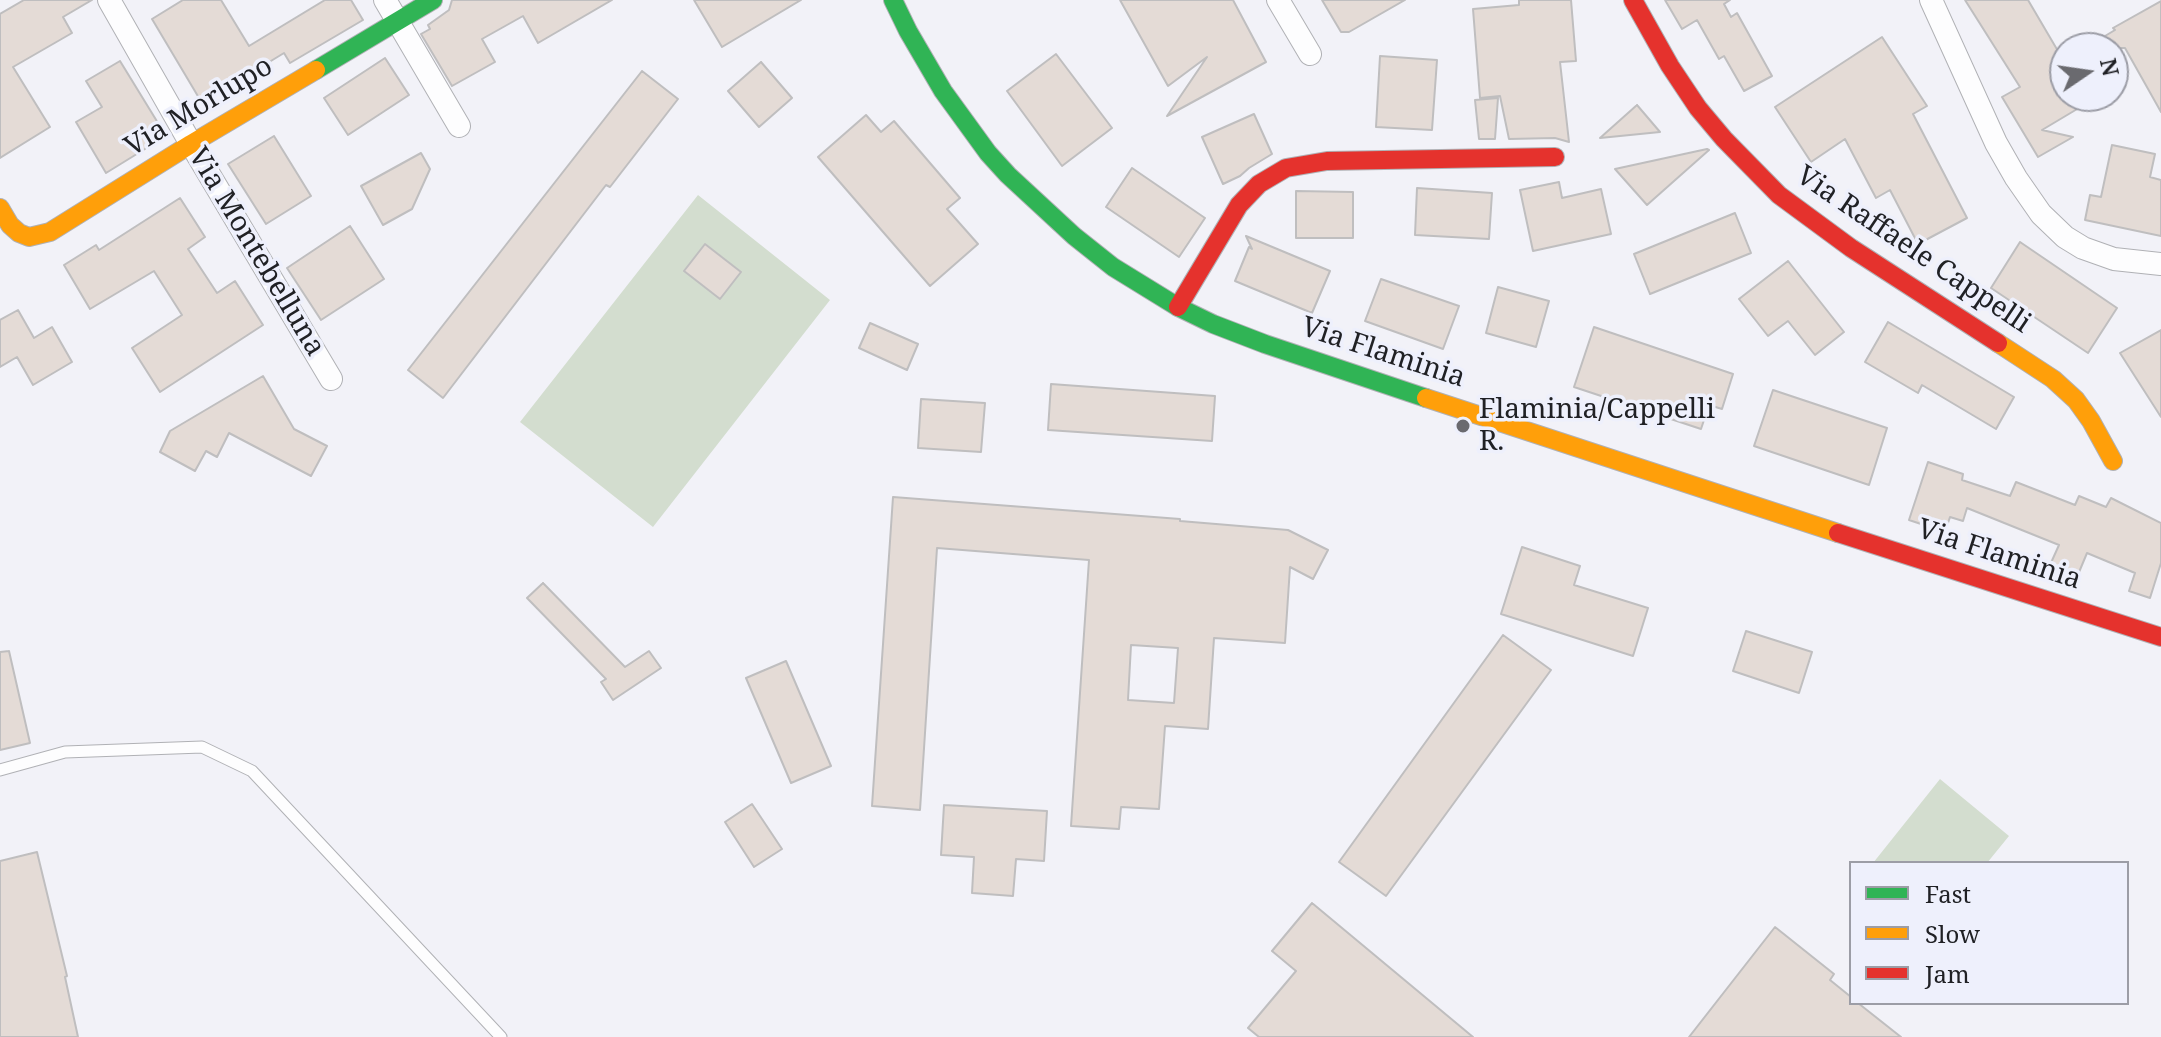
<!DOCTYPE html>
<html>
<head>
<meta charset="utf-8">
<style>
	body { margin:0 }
	#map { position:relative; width:2161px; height:1037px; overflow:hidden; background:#f2f2f8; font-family:"Noto Serif",serif }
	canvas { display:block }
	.legend { position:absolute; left:1849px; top:861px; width:280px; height:144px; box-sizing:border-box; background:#eef0fc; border:2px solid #9c9da6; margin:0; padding:10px 14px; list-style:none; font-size:24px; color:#202125 }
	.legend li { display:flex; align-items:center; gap:16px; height:40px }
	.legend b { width:40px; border:2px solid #9c9da6 }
	.north { position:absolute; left:2049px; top:32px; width:80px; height:80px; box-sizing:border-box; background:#eef0fc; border:2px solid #9c9da6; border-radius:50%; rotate:77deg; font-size:22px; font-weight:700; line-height:32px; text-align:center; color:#202125 }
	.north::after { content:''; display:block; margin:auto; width:28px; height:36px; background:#6a6a6f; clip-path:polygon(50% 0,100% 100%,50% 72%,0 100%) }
</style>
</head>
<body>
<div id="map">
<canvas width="2161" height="1037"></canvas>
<ul class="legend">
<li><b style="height:10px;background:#30b455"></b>Fast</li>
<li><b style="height:10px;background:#ff9f0a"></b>Slow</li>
<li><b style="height:10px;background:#e5322d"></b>Jam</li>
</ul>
<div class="north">N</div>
</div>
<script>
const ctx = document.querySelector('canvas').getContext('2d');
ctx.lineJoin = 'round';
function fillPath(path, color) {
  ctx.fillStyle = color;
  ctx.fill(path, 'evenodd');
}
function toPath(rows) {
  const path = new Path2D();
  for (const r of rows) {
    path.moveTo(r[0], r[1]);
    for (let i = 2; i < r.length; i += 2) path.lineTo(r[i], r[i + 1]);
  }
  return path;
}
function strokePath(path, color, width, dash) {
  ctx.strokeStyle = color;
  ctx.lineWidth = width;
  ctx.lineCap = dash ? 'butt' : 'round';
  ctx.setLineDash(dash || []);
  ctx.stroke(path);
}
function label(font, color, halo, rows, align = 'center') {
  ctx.font = font + ' "Noto Serif",serif';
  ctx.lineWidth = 7;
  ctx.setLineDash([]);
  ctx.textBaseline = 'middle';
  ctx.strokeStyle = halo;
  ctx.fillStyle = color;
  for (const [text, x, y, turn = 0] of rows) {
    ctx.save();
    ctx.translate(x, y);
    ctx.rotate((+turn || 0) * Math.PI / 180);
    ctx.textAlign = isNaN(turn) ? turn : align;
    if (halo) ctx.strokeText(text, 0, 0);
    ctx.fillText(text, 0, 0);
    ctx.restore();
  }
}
fillPath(toPath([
	[698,195,830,300,653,527,520,422],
	[1940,779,2009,836,1987,863,1873,863]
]), '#d3ddcf');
const building = toPath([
	[24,0,92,0,63,17,72,33,13,67,50,127,0,158,0,14,24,0],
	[183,0,221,0,249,46,325,0,351,0,363,20,290,63,284,53,202,103,152,19,183,0],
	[452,0,612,0,538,43,523,16,482,39,495,62,452,86,421,34,430,29,428,25,449,10,452,0],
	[694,0,801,0,722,47,694,0],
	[1120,0,1233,0,1266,62,1167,116,1207,57,1168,86,1120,0],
	[1322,0,1405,0,1349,32,1341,32,1322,0],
	[1519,0,1571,0,1576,61,1560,62,1569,142,1555,138,1509,139,1500,96,1480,98,1473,9,1519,5,1519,0],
	[1665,0,1730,0,1724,4,1731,17,1737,13,1772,76,1744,91,1724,56,1719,59,1697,20,1682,29,1665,0],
	[1965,0,2028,0,2065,63,2065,96,2099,96,2042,130,2073,137,2038,157,2002,97,2020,87,1965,0],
	[2161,1,2161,112,2125,48,2085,48,2115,30,2113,28,2161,1],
	[1882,37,1927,106,1913,114,1967,218,1918,244,1890,190,1876,198,1845,139,1811,162,1775,107,1882,37],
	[1056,54,1112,128,1062,166,1007,91,1056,54],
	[1380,56,1437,60,1432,130,1376,127,1380,56],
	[385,58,409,95,348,135,324,98,385,58],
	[120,61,166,136,106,173,76,122,102,107,86,81,120,61],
	[761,62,792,98,759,127,728,91,761,62],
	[642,71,678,99,610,187,606,185,443,398,408,370,642,71],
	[1498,98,1495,139,1479,139,1475,100,1498,98],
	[1637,105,1660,132,1600,138,1637,105],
	[1254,114,1272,154,1249,168,1240,176,1223,184,1202,137,1254,114],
	[866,115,881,132,894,121,960,198,947,209,978,244,930,286,818,157,866,115],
	[274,136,311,196,266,224,228,164,274,136],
	[2112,145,2155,154,2150,177,2161,180,2161,236,2085,220,2090,195,2101,197,2112,145],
	[1707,149,1709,150,1647,205,1615,169,1707,149],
	[421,153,430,169,412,209,383,225,361,186,421,153],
	[1132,168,1205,218,1179,257,1106,207,1132,168],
	[1559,182,1562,198,1601,189,1611,234,1533,251,1520,190,1559,182],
	[1417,188,1492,193,1489,239,1415,235,1417,188],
	[1296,191,1353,192,1353,238,1296,238,1296,191],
	[180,198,205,237,188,249,217,293,235,281,263,325,160,392,132,348,182,315,154,271,90,309,64,265,96,245,99,250,180,198],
	[1735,213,1751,253,1650,294,1634,254,1735,213],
	[350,226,384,279,321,320,287,268,350,226],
	[1246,236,1330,271,1312,313,1235,281,1249,247,1252,249,1246,236],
	[2020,242,2117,308,2088,353,1991,288,2020,242],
	[705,244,741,272,720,299,684,271,705,244],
	[1788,261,1844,332,1815,355,1788,321,1768,336,1739,299,1788,261],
	[1381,279,1459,306,1443,349,1365,321,1381,279],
	[1498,287,1549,301,1536,347,1486,333,1498,287],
	[18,310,34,338,52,327,72,362,33,385,17,357,0,367,0,320,18,310],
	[1888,322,2014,397,1996,429,1922,385,1918,393,1865,362,1888,322],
	[870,323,918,344,907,370,859,348,870,323],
	[1594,327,1733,374,1722,409,1709,405,1701,429,1574,387,1594,327],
	[2161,330,2161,417,2120,353,2161,330],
	[263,376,294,429,327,446,311,476,229,433,217,457,206,451,195,471,160,452,170,431,263,376],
	[1051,384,1215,396,1212,441,1048,430,1051,384],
	[1773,390,1887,428,1869,485,1754,446,1773,390],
	[921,399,985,403,981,452,918,448,921,399],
	[1928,462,1963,474,1962,480,2010,496,2016,482,2075,505,2079,496,2106,507,2111,498,2161,523,2161,563,2150,598,2129,591,2135,573,2087,553,2077,577,2050,565,2059,545,1967,508,1963,521,1950,517,1945,532,1909,520,1928,462],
	[893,497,1180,519,1180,521,1288,530,1328,550,1313,579,1290,567,1285,643,1214,638,1208,729,1165,726,1159,809,1121,807,1119,829,1071,826,1089,560,937,548,920,810,872,806,893,497],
	[1131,645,1178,648,1174,703,1128,700,1131,645],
	[1522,547,1580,566,1574,585,1648,608,1633,656,1501,614,1522,547],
	[543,583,625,667,649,651,661,668,613,700,601,682,606,679,527,598,543,583],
	[1746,631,1812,652,1799,693,1733,671,1746,631],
	[1503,635,1551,670,1386,896,1339,862,1503,635],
	[9,651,30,743,0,750,0,652,9,651],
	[786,661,831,766,791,783,746,678,786,661],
	[752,804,782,849,754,867,725,822,752,804],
	[944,805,1047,811,1044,861,1016,859,1013,896,972,893,974,857,941,855,944,805],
	[37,852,67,976,65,977,78,1037,0,1037,0,861,37,852],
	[1312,903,1473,1037,1259,1037,1248,1028,1296,971,1272,951,1312,903],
	[1775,927,1834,974,1830,980,1851,997,1851,1003,1858,1003,1901,1037,1689,1037,1775,927]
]);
fillPath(building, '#e4dbd6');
strokePath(building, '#bfbebf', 2);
const lane = toPath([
	[0,770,65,752,202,747,252,771,501,1037]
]);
const street = toPath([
	[109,0,191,144,331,379],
	[385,0,459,126],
	[1278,0,1310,54],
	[1931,0,1996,143,2016,178,2041,214,2065,237,2083,248,2114,259,2161,264]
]);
const fast = toPath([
	[893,0,908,31,943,91,988,153,1008,175,1074,236,1113,267,1178,307,1213,324,1265,344,1426,398],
	[316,70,433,0]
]);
const slow = toPath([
	[0,208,10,225,19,233,29,237,50,232,191,144,316,70],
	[1998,343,2053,379,2076,400,2091,421,2113,461],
	[1426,398,1838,533]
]);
const jam = toPath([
	[1633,0,1670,66,1698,108,1724,139,1779,195,1851,248,1998,343],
	[1178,307,1239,205,1259,184,1286,168,1327,161,1555,157],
	[1838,533,2161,637]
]);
strokePath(lane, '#b0b1b5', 13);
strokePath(street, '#b0b1b5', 24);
strokePath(fast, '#b0b1b5', 20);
strokePath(slow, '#b0b1b5', 20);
strokePath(jam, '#b0b1b5', 20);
strokePath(lane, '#fdfdfe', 11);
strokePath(street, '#fdfdfe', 22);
strokePath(fast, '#30b455', 18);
strokePath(slow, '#ff9f0a', 18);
strokePath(jam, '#e5322d', 18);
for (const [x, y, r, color] of [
	[1463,426,8,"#6a6a6f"]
]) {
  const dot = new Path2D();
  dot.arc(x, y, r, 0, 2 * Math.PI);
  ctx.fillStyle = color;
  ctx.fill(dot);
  strokePath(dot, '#eef0fc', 3);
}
label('28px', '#202125', '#eef0fc', [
	["Via Morlupo",199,107,-31],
	["Via Raffaele Cappelli",1913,250,34],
	["Via Montebelluna",256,252,59],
	["Via Flaminia",1383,353,18],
	["Via Flaminia",1999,555,18]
]);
label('28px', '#202125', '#eef0fc', [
	["Flaminia/Cappelli",1479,410],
	["R.",1479,442]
], 'left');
</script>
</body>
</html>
